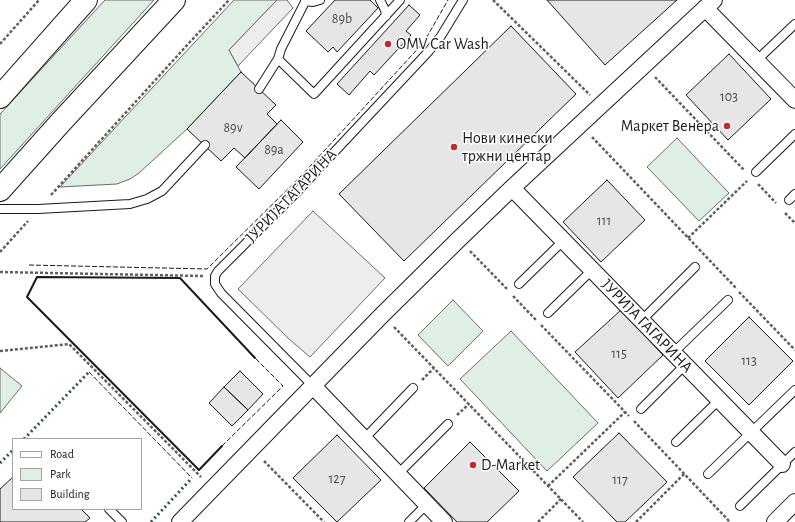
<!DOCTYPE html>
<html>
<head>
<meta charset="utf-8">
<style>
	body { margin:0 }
	#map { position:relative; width:795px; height:522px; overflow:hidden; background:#fff; font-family:"Alegreya Sans",sans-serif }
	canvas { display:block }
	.legend { position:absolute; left:12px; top:438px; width:130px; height:72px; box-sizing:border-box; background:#fff; border:1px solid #a3a3a3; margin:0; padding:5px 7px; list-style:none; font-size:12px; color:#1a1a1a }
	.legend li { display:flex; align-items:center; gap:8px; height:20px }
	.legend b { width:20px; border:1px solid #a3a3a3 }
</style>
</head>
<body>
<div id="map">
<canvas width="795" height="522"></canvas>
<ul class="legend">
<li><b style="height:5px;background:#fff"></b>Road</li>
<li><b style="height:11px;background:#e0efe3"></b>Park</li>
<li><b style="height:11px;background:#e6e6e6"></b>Building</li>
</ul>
</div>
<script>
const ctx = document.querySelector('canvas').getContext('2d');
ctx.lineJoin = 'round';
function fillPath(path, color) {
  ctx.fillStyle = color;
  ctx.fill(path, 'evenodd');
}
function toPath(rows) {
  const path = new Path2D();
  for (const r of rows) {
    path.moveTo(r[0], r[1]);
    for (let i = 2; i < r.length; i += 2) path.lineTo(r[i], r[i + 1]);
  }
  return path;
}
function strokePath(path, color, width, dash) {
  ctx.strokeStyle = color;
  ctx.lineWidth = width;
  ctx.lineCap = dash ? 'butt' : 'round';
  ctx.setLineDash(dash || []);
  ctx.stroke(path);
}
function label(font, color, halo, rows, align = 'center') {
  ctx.font = font + ' "Alegreya Sans",sans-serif';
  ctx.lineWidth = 3;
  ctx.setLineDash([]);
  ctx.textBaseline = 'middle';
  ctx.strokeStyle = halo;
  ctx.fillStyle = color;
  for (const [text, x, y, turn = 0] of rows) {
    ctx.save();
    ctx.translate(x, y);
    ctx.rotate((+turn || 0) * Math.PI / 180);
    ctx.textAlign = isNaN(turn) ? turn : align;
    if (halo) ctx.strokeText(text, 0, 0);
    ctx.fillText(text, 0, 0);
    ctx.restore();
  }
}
const green = toPath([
	[105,0,154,0,0,169,0,114,105,0],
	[234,0,277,0,229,50,241,72,187,129,139,173,130,179,117,184,60,187,234,0],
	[677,138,729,193,699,221,647,167,677,138],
	[453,300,483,331,448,366,418,335,453,300],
	[511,331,598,423,547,471,460,379,511,331],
	[0,368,22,386,0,413,0,368]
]);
fillPath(green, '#e0efe3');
strokePath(green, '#6a6a6a', 1);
const parking = toPath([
	[277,0,287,0,293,8,238,66,229,50,277,0],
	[313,211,385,278,310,357,289,339,238,289,313,211]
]);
fillPath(parking, '#ededed');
strokePath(parking, '#6a6a6a', 1);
const building = toPath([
	[335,0,370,0,378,8,337,52,333,47,328,52,306,31,335,0],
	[547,0,677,0,605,65,547,0],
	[409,5,420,15,406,31,411,35,374,75,370,71,349,95,337,84,409,5],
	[511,26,576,94,404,261,339,194,511,26],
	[729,54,771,99,728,140,686,95,729,54],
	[241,72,276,105,267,114,277,124,245,158,234,148,221,161,187,129,241,72],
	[281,120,303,142,259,189,236,167,281,120],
	[607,180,645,220,601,262,563,222,607,180],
	[621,310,663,355,618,398,575,352,621,310],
	[749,317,793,361,749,405,705,361,749,317],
	[240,371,263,394,248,410,224,387,240,371],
	[224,387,248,410,232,426,209,403,224,387],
	[619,433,667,482,625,522,617,522,573,477,619,433],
	[337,435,381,480,337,522,293,478,337,435],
	[470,442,519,491,487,522,457,522,424,488,470,442],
	[13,477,13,509,81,509,90,518,85,522,0,522,0,489,13,477]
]);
fillPath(building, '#e6e6e6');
strokePath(building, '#1a1a1a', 1);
const service = toPath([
	[380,0,385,10,386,16],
	[305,1,313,2,320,0],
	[278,59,314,94,400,0],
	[756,61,795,24],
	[259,89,278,59,281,49,306,0],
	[756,172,795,134],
	[789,200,795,194],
	[0,209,38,209,130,204,147,199,162,191,205,145],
	[519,284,563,241],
	[548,313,592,270],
	[641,321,695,267],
	[673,353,728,300],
	[314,387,221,293,215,284,215,276,218,271,294,195,429,51,441,36,463,0],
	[641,409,685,365],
	[364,439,413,388],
	[676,442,719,400],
	[398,474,448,424],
	[708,474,795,390],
	[740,506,795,452],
	[109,509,122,522],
	[409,522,427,504]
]);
const minor = toPath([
	[705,8,795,100],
	[512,188,782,464],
	[314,387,444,522],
	[180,522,382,315,459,239,512,188,714,0],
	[775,522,795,502]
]);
const secondary = toPath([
	[0,97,86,0],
	[0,190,60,123,174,0]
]);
strokePath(service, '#1a1a1a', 10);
strokePath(minor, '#1a1a1a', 18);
strokePath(secondary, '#1a1a1a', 24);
strokePath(toPath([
	[493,0,590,95],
	[0,44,39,0],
	[655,77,744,170],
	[592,137,736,288],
	[758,184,776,203],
	[51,195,189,43,229,0],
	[785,213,795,223],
	[688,238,747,181],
	[470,251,507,289],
	[0,252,28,221],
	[0,272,203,276],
	[739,292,795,350],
	[513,296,536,320],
	[541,325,629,416],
	[394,327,583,522],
	[0,351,69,344,201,477],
	[422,380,434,368],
	[457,415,469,404],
	[634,421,730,522],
	[264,461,324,522],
	[548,486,625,412],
	[538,522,561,499],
	[636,522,685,473]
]), '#5f5f5f', 2.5, [3, 2]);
strokePath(service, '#fff', 8);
strokePath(minor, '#fff', 16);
strokePath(secondary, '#fff', 22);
strokePath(toPath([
	[24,439,89,372],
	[0,463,13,450],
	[151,522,192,478]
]), '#2b5a34', 3, [2, 3]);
strokePath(toPath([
	[29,265,207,269,302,175,424,42,448,0],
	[89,372,192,478],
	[222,446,283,386,255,358]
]), '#1a1a1a', 1, [5, 2]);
strokePath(toPath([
	[222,446,199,470,27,297,37,277,180,278,255,358]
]), '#1a1a1a', 2);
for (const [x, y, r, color] of [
	[388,44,4,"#c62828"],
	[727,126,4,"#c62828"],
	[454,147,4,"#c62828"],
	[473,465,4,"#c62828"]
]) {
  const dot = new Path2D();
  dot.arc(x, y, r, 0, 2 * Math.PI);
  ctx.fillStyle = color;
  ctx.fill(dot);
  strokePath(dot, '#fff', 1.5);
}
label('14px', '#4d4d4d', null, [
	["89b",342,19],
	["103",729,97],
	["89v",233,128],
	["89a",274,150],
	["111",604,221],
	["115",619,354],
	["113",749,361],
	["127",337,479],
	["117",620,480]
]);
label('16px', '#1a1a1a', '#fff', [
	["OMV Car Wash",396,44],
	["Маркет Венера",719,126,"right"],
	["Нови кинески",462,138],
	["тржни центар",462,156],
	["D-Market",481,465]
], 'left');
label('16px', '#1a1a1a', '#fff', [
	["ЈУРИЈА ГАГАРИНА",291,196,-46],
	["ЈУРИЈА ГАГАРИНА",647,326,46]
]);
</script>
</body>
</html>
